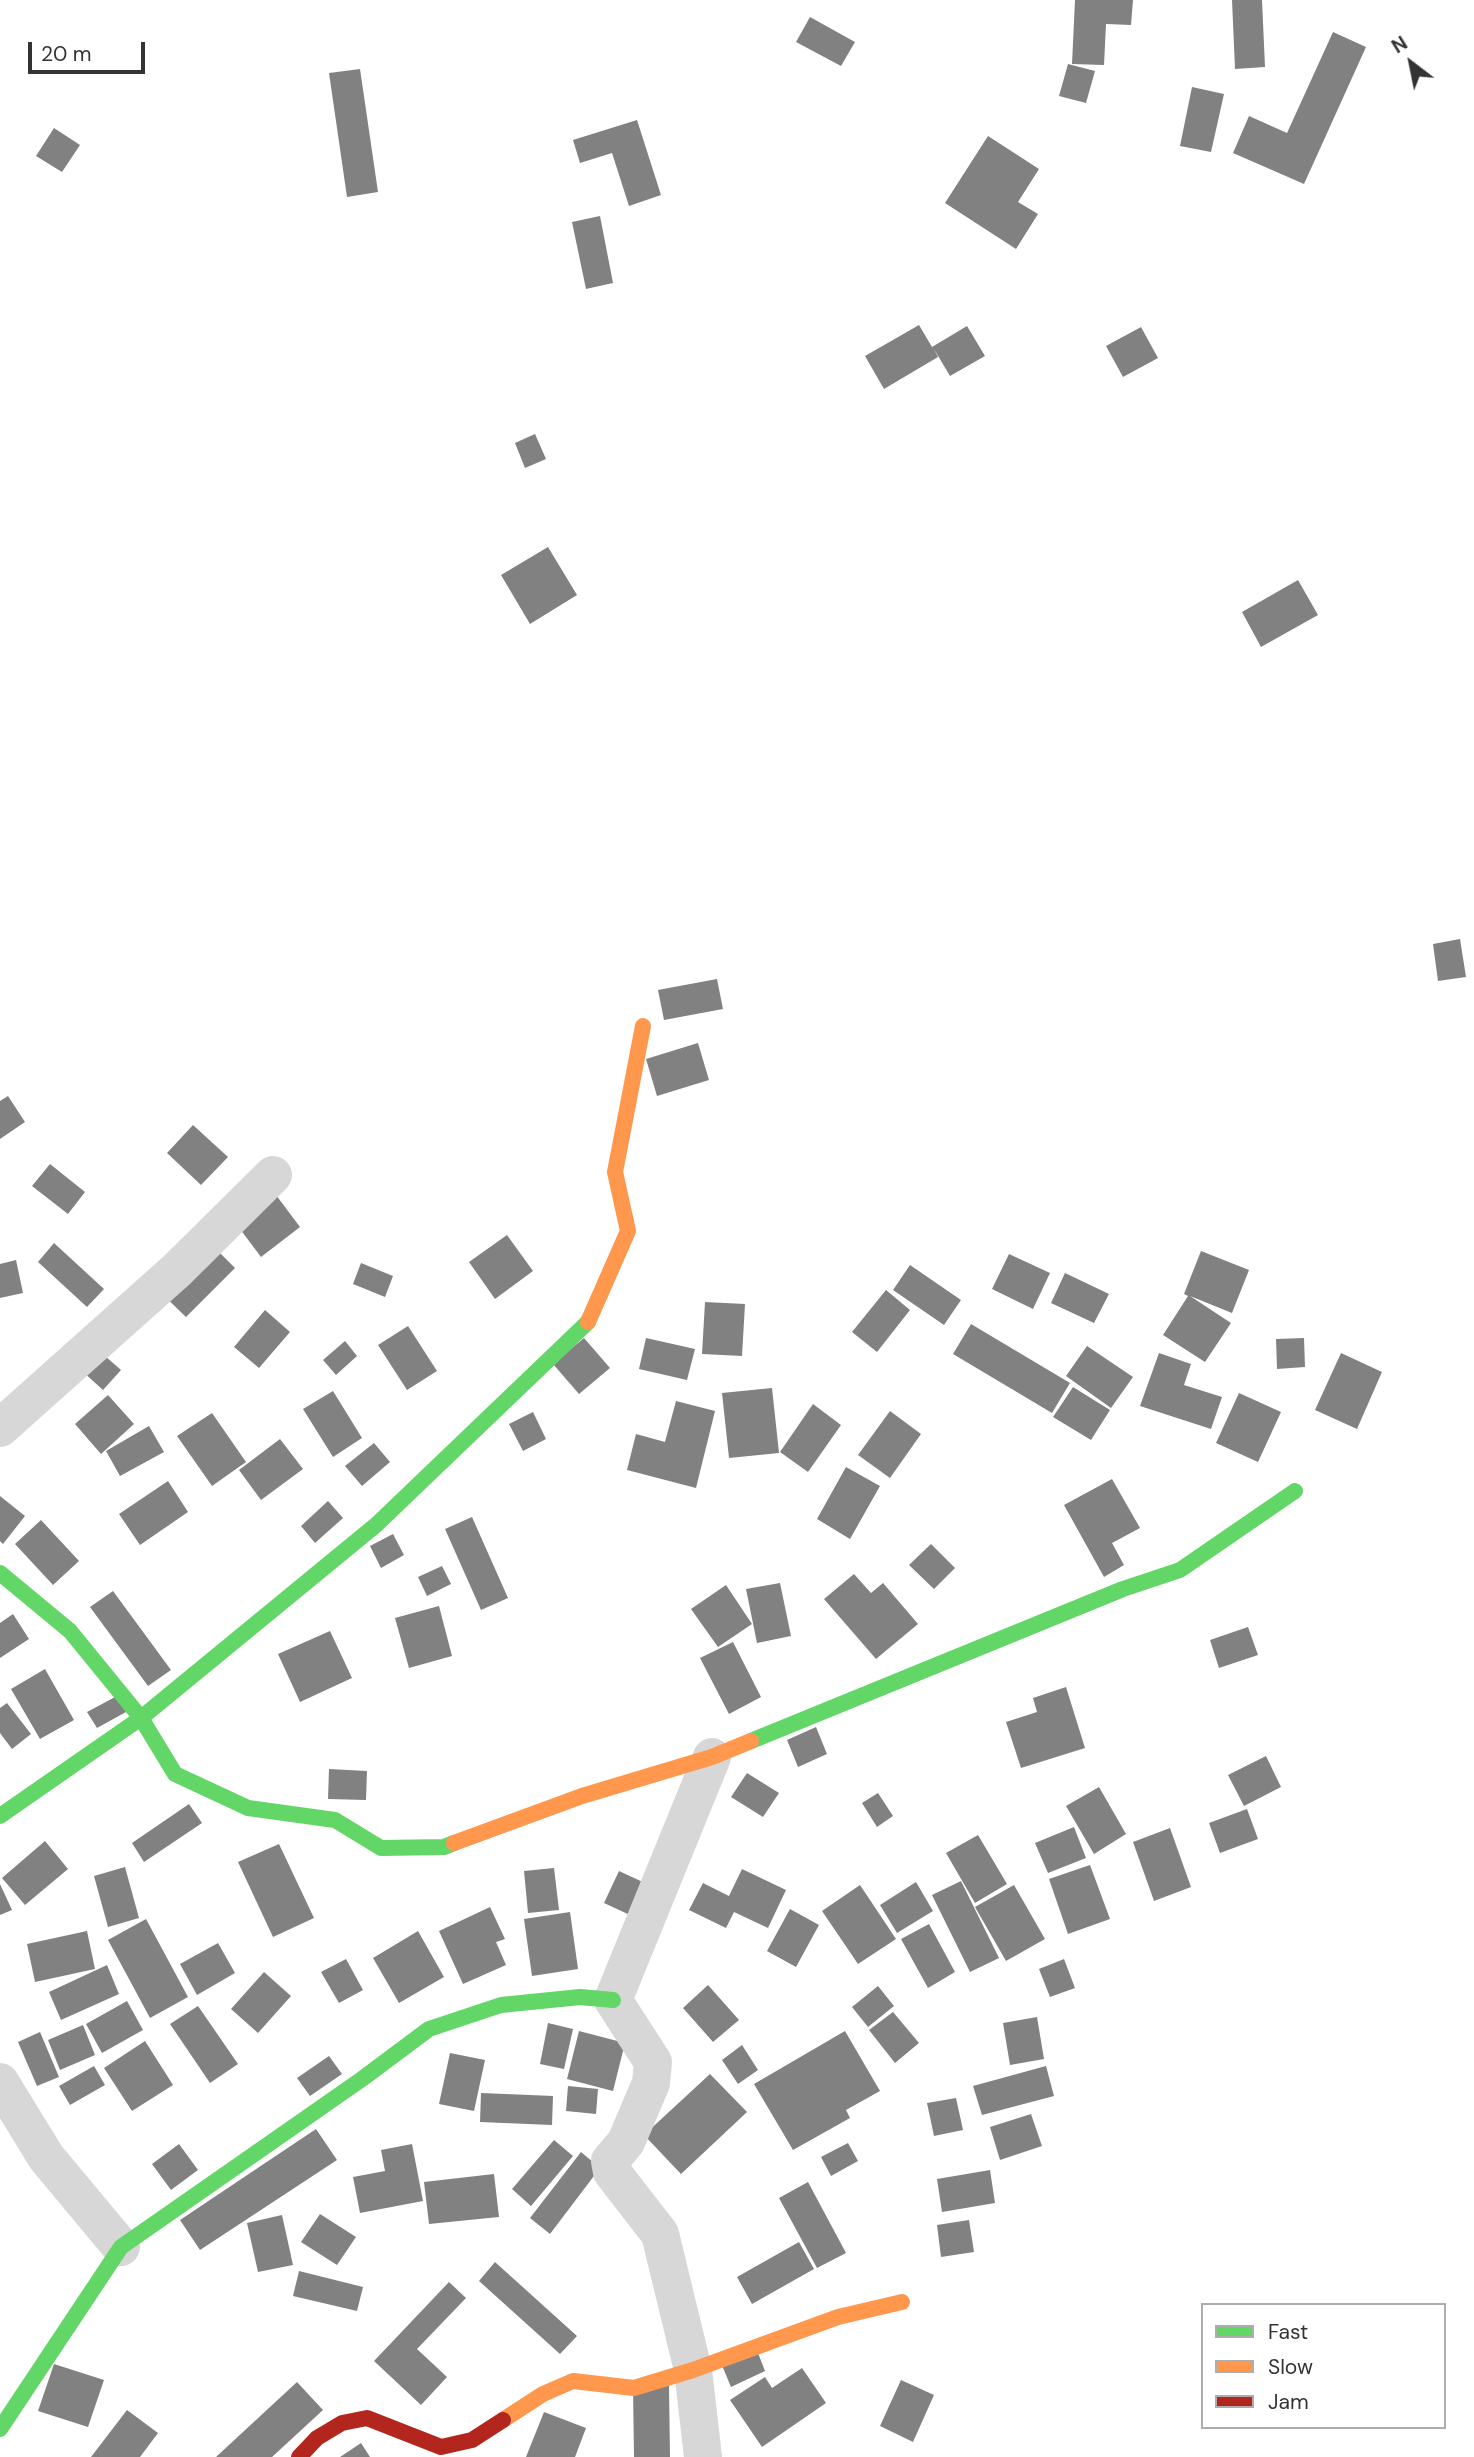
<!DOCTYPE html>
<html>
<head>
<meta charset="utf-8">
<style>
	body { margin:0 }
	#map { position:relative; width:1474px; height:2457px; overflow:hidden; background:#fff; font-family:"DM Sans",sans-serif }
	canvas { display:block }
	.legend { position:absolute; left:1201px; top:2303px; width:245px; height:126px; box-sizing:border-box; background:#fff; border:2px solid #adadad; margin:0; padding:9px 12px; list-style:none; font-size:21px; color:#333 }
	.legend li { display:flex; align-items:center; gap:14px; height:35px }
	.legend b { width:35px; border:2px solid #adadad }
	.north { position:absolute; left:1376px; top:28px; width:70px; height:70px; -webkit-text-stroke:5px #fff; paint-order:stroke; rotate:328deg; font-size:19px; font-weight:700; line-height:28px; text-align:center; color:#333 }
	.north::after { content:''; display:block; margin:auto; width:24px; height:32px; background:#333; clip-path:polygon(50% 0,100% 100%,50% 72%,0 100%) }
	.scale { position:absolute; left:28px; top:42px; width:117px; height:32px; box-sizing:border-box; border:4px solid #333; border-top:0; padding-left:9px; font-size:21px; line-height:24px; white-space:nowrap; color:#333; -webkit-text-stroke:5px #fff; paint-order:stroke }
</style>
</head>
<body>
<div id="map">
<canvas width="1474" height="2457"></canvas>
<ul class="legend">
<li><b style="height:9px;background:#63d668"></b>Fast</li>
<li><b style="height:9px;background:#ff974d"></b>Slow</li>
<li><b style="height:9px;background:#b3261e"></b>Jam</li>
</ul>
<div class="north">N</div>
<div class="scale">20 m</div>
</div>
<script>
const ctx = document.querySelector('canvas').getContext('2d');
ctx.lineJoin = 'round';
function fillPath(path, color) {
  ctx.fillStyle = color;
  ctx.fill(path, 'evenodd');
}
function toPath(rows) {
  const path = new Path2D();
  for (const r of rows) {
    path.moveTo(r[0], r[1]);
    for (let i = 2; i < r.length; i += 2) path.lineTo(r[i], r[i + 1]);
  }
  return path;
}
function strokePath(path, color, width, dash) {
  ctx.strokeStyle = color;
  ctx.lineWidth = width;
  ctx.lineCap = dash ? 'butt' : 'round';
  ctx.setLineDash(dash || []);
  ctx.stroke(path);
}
fillPath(toPath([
	[1075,0,1133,0,1131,25,1106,24,1104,65,1072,64],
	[1232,0,1262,0,1265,67,1235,69],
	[810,17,855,42,841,66,796,42],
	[1333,32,1366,47,1304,184,1233,153,1249,116,1287,133],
	[1068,64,1095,71,1086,103,1059,96],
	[360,69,378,192,347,197,329,73],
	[1192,87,1224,94,1211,152,1180,146],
	[637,120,661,195,629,206,612,153,580,163,573,140],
	[54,128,80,145,62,172,36,156],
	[988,136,1039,169,1018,202,1038,214,1016,249,945,203],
	[600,216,613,283,586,289,572,222],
	[919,325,932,347,967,326,985,356,950,376,934,349,938,357,884,389,865,356],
	[1141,327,1158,358,1123,377,1106,346],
	[535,434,546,459,525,468,515,443],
	[548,547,577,595,530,624,501,575],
	[1298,580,1318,615,1261,647,1242,612],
	[1460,939,1466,977,1438,981,1433,944],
	[717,979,723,1009,664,1020,658,990],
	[698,1043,709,1080,657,1096,646,1059],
	[8,1096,25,1122,0,1139,0,1101],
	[193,1125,228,1157,201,1185,167,1153],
	[50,1164,85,1192,68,1214,32,1186],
	[270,1187,300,1227,261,1257,231,1217],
	[507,1235,533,1271,495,1299,469,1262],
	[206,1239,235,1268,186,1317,156,1288],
	[54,1243,104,1289,87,1307,38,1262],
	[1201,1251,1249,1270,1232,1313,1190,1296,1231,1323,1205,1362,1163,1335,1188,1296,1184,1294],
	[1009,1254,1050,1273,1033,1309,992,1289],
	[16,1260,23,1293,0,1298,0,1264],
	[361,1263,393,1276,385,1297,353,1284],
	[910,1265,961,1300,944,1325,893,1290],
	[1065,1273,1109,1294,1094,1323,1051,1303],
	[886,1290,910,1310,877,1352,852,1332],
	[705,1302,745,1304,742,1356,702,1354],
	[265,1310,290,1332,259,1368,234,1347],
	[971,1324,1070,1383,1052,1413,953,1354],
	[408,1326,437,1371,407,1390,378,1345],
	[584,1338,610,1368,579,1394,553,1364],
	[646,1338,695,1349,687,1380,639,1369],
	[1304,1338,1305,1367,1277,1369,1276,1339],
	[345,1341,357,1356,336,1375,323,1360],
	[89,1342,121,1370,103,1390,71,1361],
	[1087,1346,1133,1377,1111,1408,1066,1376],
	[1159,1353,1191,1364,1184,1385,1222,1397,1211,1429,1140,1406],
	[1341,1353,1382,1372,1357,1429,1315,1410],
	[1073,1387,1110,1410,1091,1440,1053,1417],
	[772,1388,779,1453,729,1458,722,1393],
	[333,1391,362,1438,333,1457,303,1409],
	[1239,1393,1281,1412,1258,1462,1216,1443],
	[108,1395,134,1424,101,1454,75,1424],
	[676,1401,715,1411,696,1488,627,1470,636,1434,665,1442],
	[813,1404,841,1425,808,1472,780,1452],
	[890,1411,921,1434,890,1478,858,1455],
	[533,1412,546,1439,523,1451,509,1424],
	[212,1413,246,1462,212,1486,177,1436],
	[149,1426,164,1452,120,1476,106,1451],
	[280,1439,303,1469,261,1500,239,1470],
	[374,1443,390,1462,362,1486,345,1466],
	[846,1467,880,1486,850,1539,817,1519],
	[1112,1479,1140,1528,1112,1543,1124,1565,1104,1577,1064,1505],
	[168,1481,188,1512,140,1545,119,1514],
	[0,1496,25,1516,3,1544,0,1541],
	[328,1501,343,1518,315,1543,301,1526],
	[472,1517,508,1598,481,1610,445,1529],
	[41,1520,79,1561,53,1585,15,1544],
	[393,1534,404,1555,381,1568,370,1546],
	[931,1544,955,1568,934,1589,909,1565],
	[442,1566,451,1584,427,1596,418,1577],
	[854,1574,871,1593,883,1583,918,1624,876,1659,824,1599],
	[780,1583,791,1636,757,1643,746,1589],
	[726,1585,752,1624,718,1647,691,1609],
	[113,1591,171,1670,148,1686,90,1607],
	[439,1606,452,1656,409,1668,395,1618],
	[13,1614,29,1639,0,1658,0,1623],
	[1248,1627,1258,1655,1219,1668,1210,1640],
	[330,1631,352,1678,300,1702,278,1654],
	[733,1642,761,1697,729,1714,700,1658],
	[45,1669,74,1720,40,1739,11,1689],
	[1066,1687,1085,1748,1021,1768,1006,1722,1037,1712,1033,1698],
	[117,1696,126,1712,97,1728,87,1712],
	[7,1703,31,1734,12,1749,0,1733,0,1708],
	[816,1727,827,1754,798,1767,787,1740],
	[1266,1756,1281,1787,1244,1806,1228,1775],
	[329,1769,367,1771,366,1800,328,1799],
	[747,1773,779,1793,763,1817,731,1797],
	[1099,1787,1126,1834,1094,1854,1066,1806],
	[878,1793,893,1816,877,1827,862,1803],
	[189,1804,202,1823,144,1862,132,1843],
	[1247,1809,1258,1839,1220,1853,1209,1823],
	[1074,1827,1086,1858,1048,1873,1035,1843],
	[1170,1828,1191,1887,1154,1901,1133,1842],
	[978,1835,1007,1884,975,1903,946,1853],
	[45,1841,68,1869,25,1905,2,1878],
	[279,1844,314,1918,273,1937,238,1862],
	[1090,1865,1110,1919,1068,1934,1049,1879],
	[125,1867,139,1918,108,1927,94,1876],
	[554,1868,559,1910,528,1913,524,1871],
	[742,1869,786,1890,768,1928,734,1912,726,1928,689,1910,703,1883,729,1896],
	[619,1871,660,1890,645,1922,604,1903],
	[961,1881,999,1958,970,1972,932,1895],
	[916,1882,933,1911,897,1933,880,1905],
	[0,1884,12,1910,0,1915],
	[860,1885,896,1939,858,1964,822,1911],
	[1014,1885,1045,1939,1006,1961,975,1907],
	[490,1907,505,1939,496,1942,506,1965,463,1984,439,1931],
	[790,1909,819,1925,796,1967,767,1951],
	[570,1912,578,1969,532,1976,524,1919],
	[146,1919,188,1997,150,2018,108,1940],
	[929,1924,955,1972,928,1988,901,1939],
	[87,1931,95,1969,35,1982,27,1944],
	[418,1931,444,1977,399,2003,373,1958],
	[218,1943,235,1973,197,1995,180,1964],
	[346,1959,363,1990,339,2003,321,1972],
	[1064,1959,1075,1988,1050,1997,1039,1969],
	[107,1965,119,1994,61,2020,49,1992],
	[264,1972,291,1996,258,2033,231,2009],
	[708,1985,739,2020,713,2042,683,2008],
	[878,1986,894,2006,868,2027,852,2007],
	[127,2001,143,2030,102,2053,86,2024],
	[198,2006,238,2064,210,2083,170,2024],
	[893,2012,919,2043,895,2063,869,2030],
	[1037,2017,1044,2059,1010,2065,1003,2023],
	[548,2023,573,2029,564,2069,540,2064],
	[83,2025,95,2055,60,2070,48,2040],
	[579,2031,625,2043,613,2091,567,2079],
	[845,2031,880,2091,846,2110,850,2118,793,2150,754,2084],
	[40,2032,59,2077,37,2086,18,2042],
	[145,2041,173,2085,132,2111,104,2068],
	[742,2045,758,2070,738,2084,722,2060],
	[450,2053,485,2060,474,2111,439,2104],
	[329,2056,342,2074,310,2096,297,2078],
	[94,2066,105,2085,70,2105,59,2086],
	[1046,2066,1054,2096,982,2115,973,2086],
	[710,2074,747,2112,681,2174,644,2135],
	[568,2086,598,2089,596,2114,566,2111],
	[481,2093,553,2096,552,2125,480,2122],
	[956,2098,963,2130,934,2136,927,2103],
	[1031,2114,1042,2146,1000,2160,990,2127],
	[316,2129,337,2160,200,2250,180,2220],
	[554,2140,573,2156,531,2206,512,2189],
	[848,2143,858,2161,831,2176,821,2157],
	[179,2144,198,2170,171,2190,152,2164],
	[412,2144,423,2201,360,2213,353,2177,385,2171,381,2150],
	[581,2152,600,2168,550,2234,530,2218],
	[990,2170,995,2203,942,2212,937,2179],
	[494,2174,499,2217,429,2224,424,2182],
	[808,2182,846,2253,817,2268,779,2198],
	[320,2214,356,2237,337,2265,301,2242],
	[282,2215,293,2265,258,2272,247,2223],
	[969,2220,974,2252,941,2257,937,2225],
	[799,2242,814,2269,752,2304,737,2277],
	[495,2262,577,2336,560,2354,479,2281],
	[299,2271,363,2287,357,2311,293,2296],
	[449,2282,466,2298,417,2349,447,2377,421,2405,374,2361],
	[756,2348,765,2371,731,2387,721,2363],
	[54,2364,104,2380,88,2427,38,2411],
	[802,2368,826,2403,762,2447,730,2400,765,2377,772,2388],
	[901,2380,934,2395,913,2442,880,2426],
	[297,2382,323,2410,272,2457,216,2457],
	[669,2386,670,2457,634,2457,633,2387],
	[127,2410,158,2433,140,2457,91,2457],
	[544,2412,586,2428,575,2457,526,2457],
	[361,2443,370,2457,340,2457]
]), '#818181');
strokePath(toPath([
	[0,1428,177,1270,273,1175],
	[0,2082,46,2157,121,2247],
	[703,2457,693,2370,660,2234,612,2172,610,2161,626,2142,651,2083,653,2062,613,2000,712,1757]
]), '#d7d7d7', 38);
strokePath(toPath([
	[0,1573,70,1631,141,1718,175,1774,248,1808,335,1820,381,1848,444,1847,454,1843],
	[751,1741,1123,1589,1180,1570,1295,1491],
	[0,1816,141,1718,376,1525,588,1322],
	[0,2429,121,2247,362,2079,429,2029,501,2005,580,1997,613,2000]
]), '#63d668', 16);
strokePath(toPath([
	[588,1322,628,1231,615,1172,643,1026],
	[454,1843,582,1796,712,1757,751,1741],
	[503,2420,543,2394,573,2381,634,2388,693,2370,838,2317,902,2302]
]), '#ff974d', 16);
strokePath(toPath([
	[299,2457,317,2438,342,2423,367,2418,441,2447,472,2440,503,2420]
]), '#b3261e', 16);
</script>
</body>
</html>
